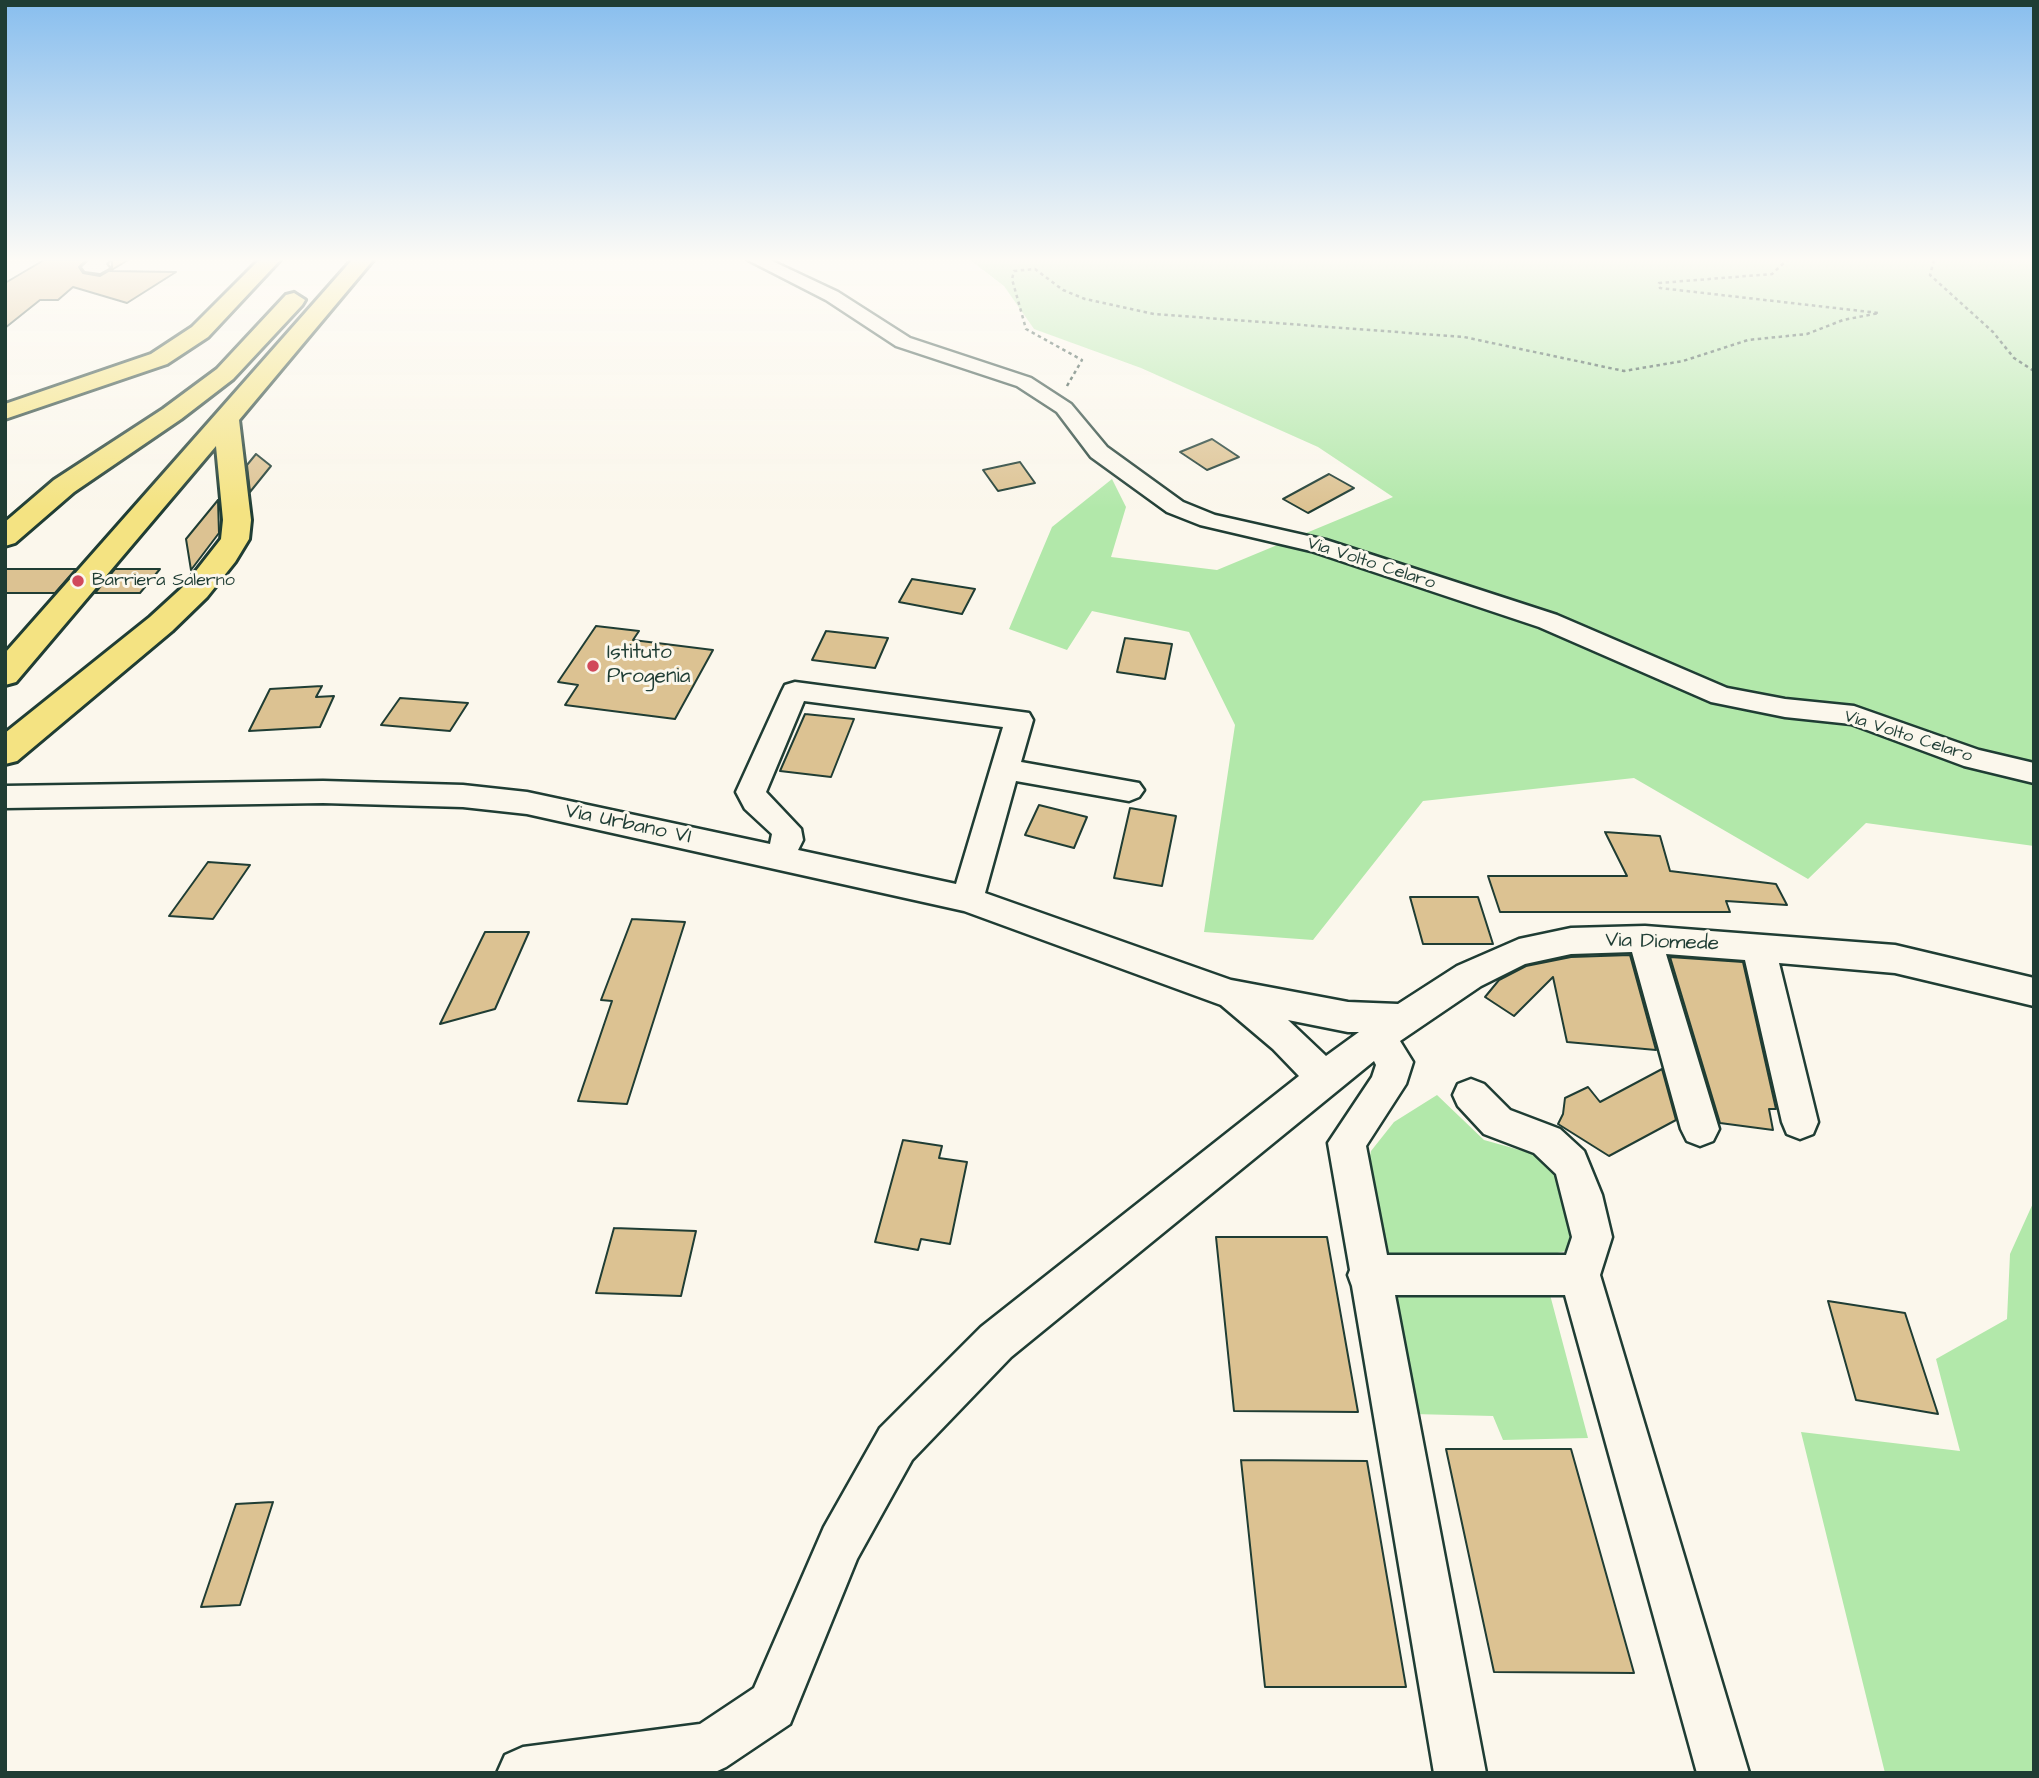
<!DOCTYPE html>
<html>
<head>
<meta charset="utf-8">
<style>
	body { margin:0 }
	#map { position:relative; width:2039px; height:1778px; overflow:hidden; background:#fbf7ec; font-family:"Architects Daughter",sans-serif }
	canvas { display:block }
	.frame { position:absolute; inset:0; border:7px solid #1f3d34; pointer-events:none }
</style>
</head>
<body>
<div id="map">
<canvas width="2039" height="1778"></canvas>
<div class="frame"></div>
</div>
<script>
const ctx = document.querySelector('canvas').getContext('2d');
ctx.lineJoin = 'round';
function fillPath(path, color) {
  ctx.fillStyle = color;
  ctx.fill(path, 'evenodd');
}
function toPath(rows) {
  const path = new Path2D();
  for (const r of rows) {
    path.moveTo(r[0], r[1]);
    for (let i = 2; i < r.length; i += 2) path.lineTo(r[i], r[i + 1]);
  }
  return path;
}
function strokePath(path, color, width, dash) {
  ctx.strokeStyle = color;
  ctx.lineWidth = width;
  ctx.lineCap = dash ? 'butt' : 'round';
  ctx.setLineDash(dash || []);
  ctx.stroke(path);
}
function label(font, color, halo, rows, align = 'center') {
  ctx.font = font + ' "Architects Daughter",sans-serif';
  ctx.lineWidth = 6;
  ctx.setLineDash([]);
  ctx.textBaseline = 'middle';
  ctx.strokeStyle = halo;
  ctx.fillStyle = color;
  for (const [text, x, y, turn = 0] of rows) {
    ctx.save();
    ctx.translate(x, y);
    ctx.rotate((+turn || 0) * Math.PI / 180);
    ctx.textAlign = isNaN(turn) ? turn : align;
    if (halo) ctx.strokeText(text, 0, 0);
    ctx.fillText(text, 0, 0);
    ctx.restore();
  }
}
fillPath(toPath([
	[970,260,2034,260,2034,846,1866,823,1808,879,1634,778,1423,801,1313,940,1204,932,1235,725,1189,632,1092,611,1067,650,1009,629,1052,527,1112,479,1126,507,1111,557,1217,570,1393,497,1318,447,1141,368,1034,329,1004,286],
	[1437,1095,1484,1140,1552,1159,1574,1230,1570,1250,1540,1257,1588,1438,1503,1440,1493,1416,1413,1414,1366,1174,1371,1151,1394,1122],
	[2034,1201,2034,1773,1885,1773,1801,1432,1960,1451,1936,1359,2007,1319,2010,1254]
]), '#b2e8aa');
const building = toPath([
	[44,260,86,260,79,267,83,273,100,276,112,269,112,260,128,260,110,271,176,272,127,303,73,287,58,300,40,300,5,328,5,283,44,260],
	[1212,439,1239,457,1207,470,1180,452,1212,439],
	[256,454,271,466,250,492,247,465,256,454],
	[1020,462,1035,483,998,491,983,470,1020,462],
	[1329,474,1354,488,1308,513,1283,499,1329,474],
	[218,500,219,533,191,570,186,539,218,500],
	[5,569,76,569,55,593,5,593,5,569],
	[115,569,160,569,140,593,95,593,115,569],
	[912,579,975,589,962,614,899,602,912,579],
	[596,626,639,631,633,640,713,650,675,719,565,705,578,685,558,682,596,626],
	[826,631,888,638,875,668,812,660,826,631],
	[1125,638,1172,644,1165,679,1117,672,1125,638],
	[322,686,316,697,334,696,320,727,249,731,270,689,322,686],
	[400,698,468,703,450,731,381,725,400,698],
	[805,714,854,719,831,777,780,771,805,714],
	[1039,805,1087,817,1074,848,1025,835,1039,805],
	[1130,808,1176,816,1162,886,1114,878,1130,808],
	[1605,832,1660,836,1670,871,1776,884,1787,905,1726,901,1730,912,1500,912,1488,876,1627,876,1605,832],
	[208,862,250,865,213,919,169,916,208,862],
	[1410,897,1478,897,1493,944,1423,944,1410,897],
	[632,919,685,922,627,1104,578,1101,612,1001,601,1000,632,919],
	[485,932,529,932,495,1009,440,1024,485,932],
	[1630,955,1656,1050,1567,1042,1553,977,1514,1016,1485,997,1499,980,1526,966,1571,957,1630,955],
	[1670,957,1743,962,1776,1109,1769,1109,1773,1130,1720,1123,1670,957],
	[1662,1069,1676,1120,1609,1156,1558,1124,1563,1114,1565,1098,1588,1087,1600,1102,1662,1069],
	[903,1140,942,1146,939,1158,967,1162,950,1244,921,1239,918,1250,875,1242,903,1140],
	[614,1228,696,1231,681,1296,596,1293,614,1228],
	[1216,1237,1327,1237,1358,1412,1234,1411,1216,1237],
	[1828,1301,1905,1313,1938,1414,1856,1400,1828,1301],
	[1446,1449,1571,1449,1634,1673,1494,1672,1446,1449],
	[1241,1460,1367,1461,1406,1687,1265,1687,1241,1460],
	[273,1502,240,1605,201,1607,236,1504,273,1502]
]);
fillPath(building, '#dcc292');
strokePath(building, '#1f3d34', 2);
const minor = toPath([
	[90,260,109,260,106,264,109,268,100,273,85,271,82,267,90,260],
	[748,260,770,260,838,292,910,338,1031,378,1071,404,1107,447,1183,502,1215,515,1326,540,1557,615,1727,688,1785,699,1854,706,1979,750,2034,763,2034,783,1964,766,1851,724,1785,717,1711,702,1539,627,1311,551,1200,525,1167,512,1091,457,1057,412,1017,386,896,346,826,300,748,260],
	[795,682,1029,713,1033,720,1021,762,1139,783,1144,790,1139,797,1129,801,1016,781,985,893,1231,980,1348,1002,1398,1004,1457,966,1519,939,1571,928,1645,926,1895,945,2034,978,2034,1006,1895,973,1779,963,1818,1122,1813,1134,1800,1139,1787,1134,1782,1122,1745,960,1666,954,1719,1129,1713,1141,1700,1146,1687,1141,1681,1129,1632,952,1571,954,1525,964,1481,986,1400,1041,1413,1062,1406,1084,1366,1146,1387,1255,1566,1255,1572,1237,1556,1174,1534,1153,1484,1134,1458,1106,1453,1095,1458,1084,1471,1079,1484,1084,1510,1110,1560,1129,1584,1151,1602,1195,1612,1237,1600,1275,1749,1773,1697,1773,1565,1295,1395,1295,1486,1773,1434,1773,1352,1286,1348,1275,1350,1270,1328,1143,1372,1077,1376,1065,1374,1061,1011,1357,912,1460,857,1559,790,1724,726,1767,713,1773,497,1773,505,1755,523,1747,700,1724,754,1688,824,1527,880,1428,981,1327,1299,1076,1273,1049,1221,1005,964,911,527,814,463,807,323,803,5,808,5,786,323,781,463,785,527,792,770,844,772,834,745,809,736,792,782,691,785,685,795,682],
	[804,701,1003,727,956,884,798,850,803,840,801,829,766,792,804,701],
	[1288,1020,1348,1032,1359,1032,1326,1056,1288,1020]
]);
const major = toPath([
	[259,260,280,260,208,337,167,364,5,419,5,404,151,354,192,327,259,260]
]);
const highway = toPath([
	[352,260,373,260,239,420,251,520,249,539,235,562,207,597,172,631,17,761,5,764,5,733,150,617,185,585,221,539,223,520,216,446,16,682,5,685,5,653,352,260],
	[294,293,305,300,302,305,233,379,181,419,74,492,15,543,5,546,5,522,54,480,163,409,217,369,286,295,294,293]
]);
strokePath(minor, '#1f3d34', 5);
strokePath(major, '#1f3d34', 6);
strokePath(highway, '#1f3d34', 6);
strokePath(toPath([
	[1934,260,1930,275,1993,332,2014,358,2034,371],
	[1067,386,1082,360,1026,329,1012,279,1014,271,1035,269,1063,290,1085,299,1154,314,1464,337,1624,371,1683,361,1748,340,1807,334,1843,320,1879,313,1660,288,1659,283,1772,274,1787,260]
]), '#1f3d34', 2.5, [3.5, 3.5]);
fillPath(minor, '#fbf7ec');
fillPath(major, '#f4e382');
fillPath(highway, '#f4e382');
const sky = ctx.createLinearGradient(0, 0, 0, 509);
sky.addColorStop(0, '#88beee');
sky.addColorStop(0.51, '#fdfbf6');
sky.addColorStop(1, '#fdfbf600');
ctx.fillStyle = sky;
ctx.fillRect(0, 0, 2039, 509);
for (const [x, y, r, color] of [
	[78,581,7,"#d1495b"],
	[593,666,7,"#d1495b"]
]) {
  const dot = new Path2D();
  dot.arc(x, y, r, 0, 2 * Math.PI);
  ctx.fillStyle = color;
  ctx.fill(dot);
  strokePath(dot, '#fbf7ec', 2.5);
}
label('18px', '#1f3d34', '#fbf7ec', [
	["Via Volto Celaro",1371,564,18],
	["Via Volto Celaro",1908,737,18]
]);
label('18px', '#1f3d34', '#fbf7ec', [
	["Barriera Salerno",92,581]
], 'left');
label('21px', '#1f3d34', '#fbf7ec', [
	["Istituto",607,654],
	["Progenia",607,678]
], 'left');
label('21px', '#1f3d34', '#fbf7ec', [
	["Via Urbano VI",628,825,12],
	["Via Diomede",1662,943,2]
]);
</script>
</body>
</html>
